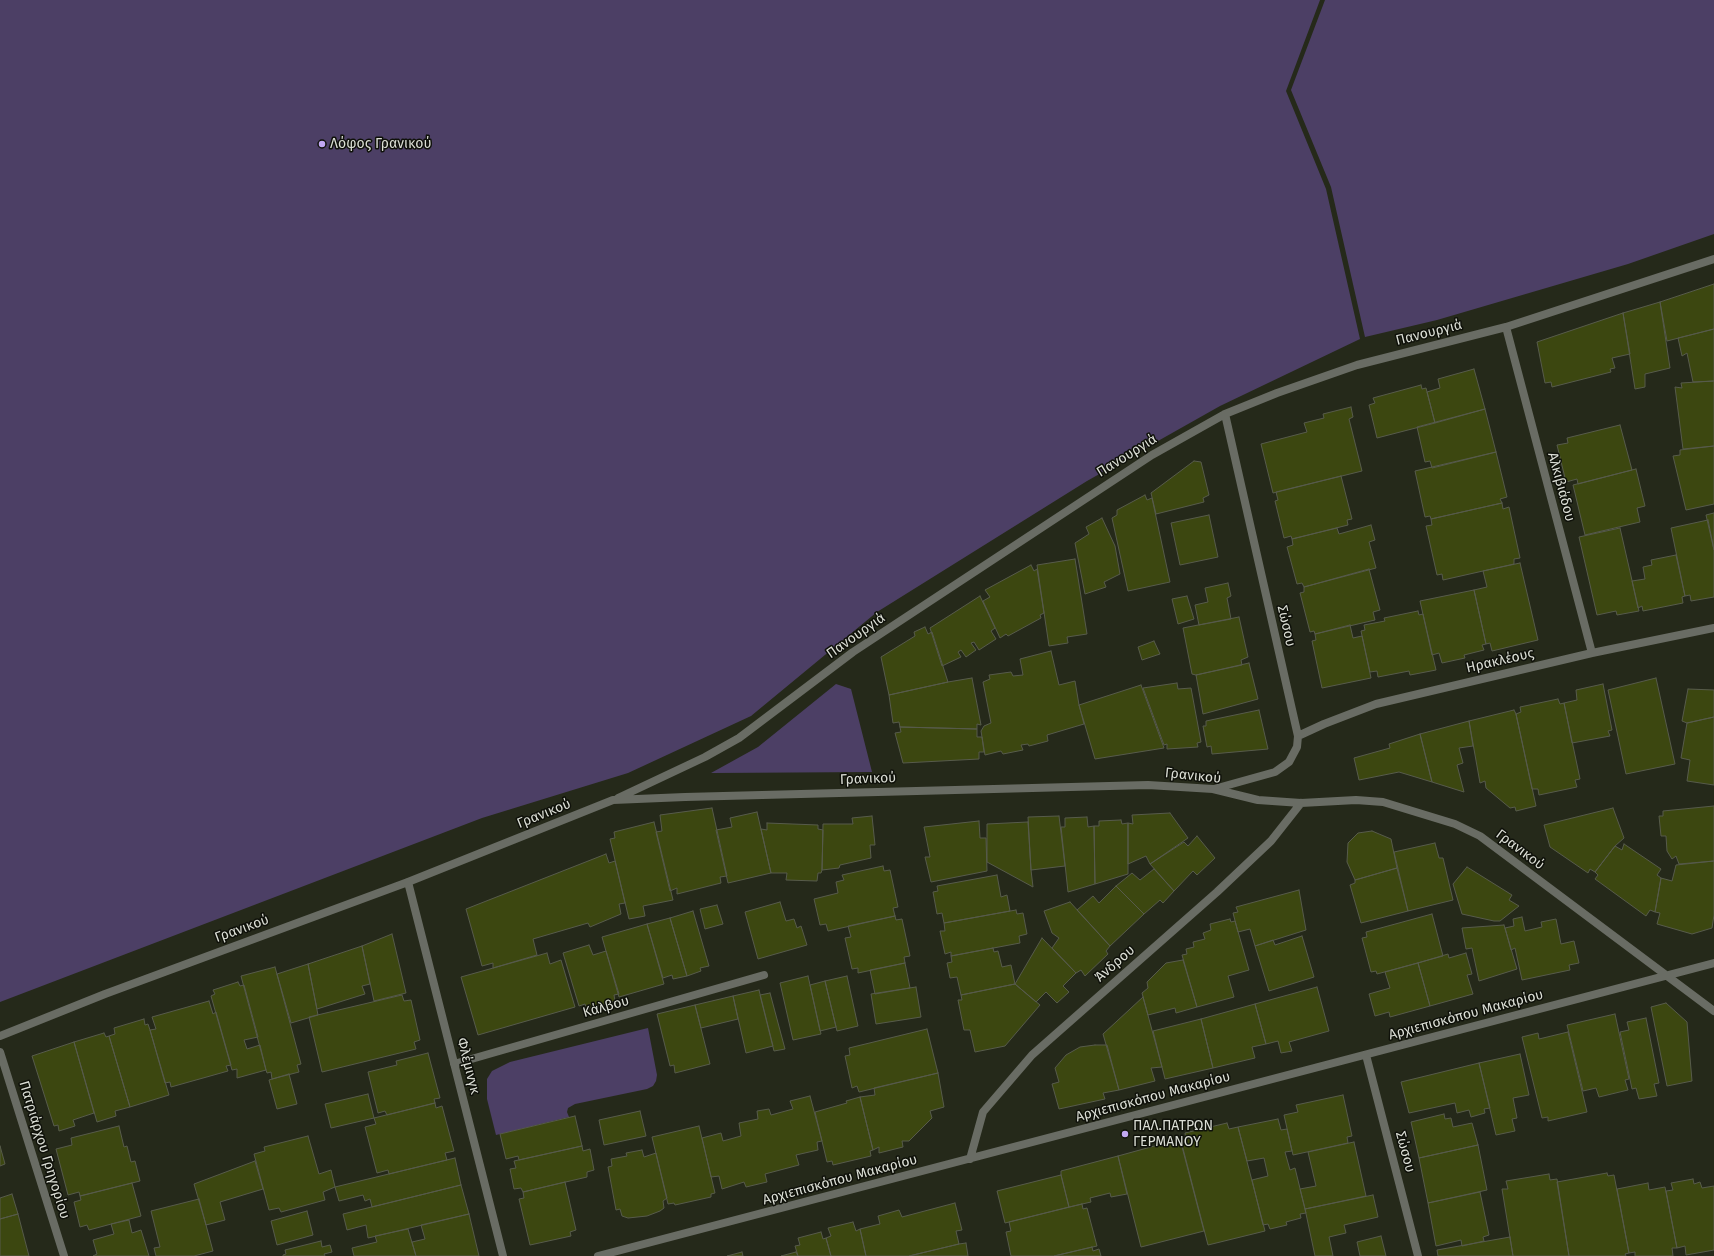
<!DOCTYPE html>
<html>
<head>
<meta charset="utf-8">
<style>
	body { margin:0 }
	canvas { display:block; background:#25291a }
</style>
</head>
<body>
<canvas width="1714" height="1256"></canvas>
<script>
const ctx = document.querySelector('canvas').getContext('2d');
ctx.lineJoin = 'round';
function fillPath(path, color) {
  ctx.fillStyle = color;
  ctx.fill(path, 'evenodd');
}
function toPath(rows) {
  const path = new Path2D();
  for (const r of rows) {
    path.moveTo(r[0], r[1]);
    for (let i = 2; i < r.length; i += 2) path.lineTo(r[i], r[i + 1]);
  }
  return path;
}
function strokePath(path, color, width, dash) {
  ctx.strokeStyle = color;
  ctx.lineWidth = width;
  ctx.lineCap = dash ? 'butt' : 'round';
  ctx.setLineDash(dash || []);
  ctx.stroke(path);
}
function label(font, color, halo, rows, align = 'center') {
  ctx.font = font + ' "Fira Sans",sans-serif';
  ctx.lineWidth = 3;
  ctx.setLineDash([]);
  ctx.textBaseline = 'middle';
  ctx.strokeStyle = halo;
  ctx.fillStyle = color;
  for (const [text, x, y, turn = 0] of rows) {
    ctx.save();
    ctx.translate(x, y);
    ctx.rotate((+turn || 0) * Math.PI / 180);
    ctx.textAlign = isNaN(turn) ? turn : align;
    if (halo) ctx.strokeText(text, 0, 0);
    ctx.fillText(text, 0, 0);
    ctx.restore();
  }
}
fillPath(toPath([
	[0,0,1320,0,1286,91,1326,189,1360,339,1220,406,1087,481,877,612,751,716,628,773,482,818,0,1002],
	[1325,0,1714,0,1714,234,1628,264,1437,320,1365,337,1331,187,1291,90],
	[836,684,851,689,872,772,711,773,758,747],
	[648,1028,657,1075,656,1081,653,1086,647,1089,575,1104,568,1108,567,1112,569,1117,496,1135,487,1099,487,1079,492,1071,510,1062]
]), '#4c3f65');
const building = toPath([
	[1714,284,1714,329,1667,341,1660,302,1714,284],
	[1660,302,1670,368,1645,374,1645,387,1635,389,1623,313,1660,302],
	[1623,313,1630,354,1612,358,1615,368,1610,369,1611,372,1552,387,1551,382,1545,383,1537,342,1623,313],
	[1714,329,1714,381,1693,382,1687,353,1682,356,1678,338,1714,329],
	[1474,369,1485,409,1435,423,1427,392,1440,388,1438,379,1474,369],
	[1714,381,1714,446,1683,449,1675,387,1682,388,1681,383,1714,381],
	[1421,385,1422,389,1426,388,1435,423,1377,438,1369,405,1375,403,1373,398,1421,385],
	[1351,407,1353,417,1349,419,1362,471,1273,493,1261,444,1307,432,1304,423,1324,418,1323,414,1351,407],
	[1485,409,1496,452,1432,468,1430,461,1425,462,1417,427,1485,409],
	[1620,425,1632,470,1578,484,1577,479,1566,482,1557,445,1568,443,1567,438,1620,425],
	[1714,446,1714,504,1686,510,1673,456,1680,455,1680,450,1714,446],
	[1496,452,1507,497,1500,499,1502,503,1431,519,1430,516,1425,517,1415,471,1496,452],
	[1194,461,1201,462,1209,495,1203,498,1204,502,1156,514,1151,493,1194,461],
	[1636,469,1645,506,1637,508,1640,522,1585,535,1573,485,1636,469],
	[1341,476,1352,519,1347,520,1348,525,1292,539,1291,536,1284,538,1275,501,1278,500,1276,492,1341,476],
	[1145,495,1147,500,1152,498,1170,582,1128,591,1112,518,1117,515,1117,510,1145,495],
	[1502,503,1503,509,1509,507,1520,558,1514,559,1514,564,1443,580,1442,574,1437,575,1426,526,1432,525,1431,519,1502,503],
	[1714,513,1714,550,1706,515,1714,513],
	[1209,515,1218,557,1180,565,1171,523,1209,515],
	[1102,518,1115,546,1120,574,1104,582,1106,587,1085,594,1075,543,1089,534,1086,527,1102,518],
	[1708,520,1714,550,1714,597,1691,601,1690,595,1685,596,1671,528,1708,520],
	[1371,525,1375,540,1369,542,1376,568,1304,587,1302,583,1297,584,1287,547,1293,545,1292,539,1337,528,1339,534,1371,525],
	[1620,528,1639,611,1617,615,1616,611,1597,615,1579,537,1620,528],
	[1676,555,1685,596,1682,597,1683,603,1643,611,1642,606,1638,608,1632,581,1645,579,1643,567,1652,565,1651,560,1676,555],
	[1075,559,1087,634,1067,637,1068,643,1049,646,1037,565,1075,559],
	[1520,563,1538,640,1492,651,1490,643,1486,644,1474,590,1487,587,1483,571,1520,563],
	[1031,565,1034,571,1037,569,1044,613,1040,615,1041,618,1008,636,1006,634,1000,638,983,601,990,597,985,590,1031,565],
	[1369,569,1380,610,1373,612,1375,620,1315,634,1314,631,1310,632,1300,593,1304,592,1304,587,1369,569],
	[1228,583,1231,596,1227,598,1231,619,1199,625,1195,605,1208,602,1205,588,1228,583],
	[1474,590,1486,644,1482,645,1484,650,1464,655,1465,658,1442,663,1439,653,1432,655,1420,601,1474,590],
	[980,596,995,628,991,631,996,639,979,650,974,642,971,643,976,650,966,657,961,650,958,652,961,657,942,666,930,628,980,596],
	[1187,596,1194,619,1178,624,1172,599,1187,596],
	[1418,611,1419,615,1423,614,1436,670,1410,675,1409,671,1378,677,1377,671,1370,672,1361,631,1365,630,1364,625,1385,621,1384,618,1418,611],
	[1239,617,1248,657,1241,660,1242,665,1196,675,1192,674,1183,628,1239,617],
	[1350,625,1353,638,1362,636,1371,678,1322,688,1312,641,1316,640,1315,634,1350,625],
	[925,627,928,634,932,632,948,682,889,695,881,657,915,636,914,632,925,627],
	[1154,641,1160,654,1142,660,1138,647,1154,641],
	[1051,651,1059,685,1075,681,1079,705,1084,724,1047,735,1048,741,1029,746,1028,744,1021,745,1023,750,1003,754,1001,751,985,755,981,731,984,726,991,723,983,682,990,679,989,675,1011,672,1013,676,1023,675,1020,659,1051,651],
	[1249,663,1258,699,1203,714,1196,675,1249,663],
	[972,678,981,725,977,724,977,729,900,727,899,722,893,723,889,695,948,682,972,678],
	[1656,678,1675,764,1626,774,1608,690,1656,678],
	[1177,683,1178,689,1191,688,1201,742,1197,743,1198,747,1167,749,1167,744,1164,745,1143,688,1177,683],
	[1603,684,1612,730,1608,731,1610,736,1572,743,1564,703,1577,700,1576,690,1603,684],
	[1141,685,1164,748,1095,759,1079,705,1141,685],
	[1688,689,1714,690,1714,717,1687,723,1682,721,1688,689],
	[1558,699,1560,704,1564,703,1580,779,1575,780,1577,787,1539,795,1538,789,1532,789,1516,714,1521,712,1520,707,1558,699],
	[1259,710,1268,749,1212,754,1211,746,1207,747,1203,726,1206,726,1206,721,1259,710],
	[1514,710,1516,714,1536,806,1516,811,1515,807,1510,808,1486,788,1485,781,1480,783,1469,721,1514,710],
	[1714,717,1714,785,1687,781,1690,760,1681,758,1687,723,1714,717],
	[1469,721,1473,746,1459,748,1463,763,1457,765,1464,792,1432,782,1420,734,1469,721],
	[900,727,977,729,977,737,982,737,984,752,979,752,979,759,903,763,895,733,901,732,900,727],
	[1420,734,1432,782,1399,772,1359,780,1354,758,1390,748,1389,744,1420,734],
	[1714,806,1714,861,1679,864,1676,856,1672,859,1667,851,1666,836,1661,836,1659,816,1663,816,1663,811,1714,806],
	[712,808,727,876,720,877,721,883,677,894,677,888,670,891,656,832,662,831,660,815,712,808],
	[1613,808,1624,838,1615,846,1595,872,1590,869,1588,873,1550,847,1544,825,1613,808],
	[757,812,771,873,728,883,716,830,732,827,730,818,757,812],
	[1170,813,1188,838,1150,864,1146,856,1128,864,1128,823,1133,824,1132,815,1170,813],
	[872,816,875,845,870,845,871,858,840,865,839,868,822,870,823,824,853,824,852,818,872,816],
	[1059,816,1065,866,1031,870,1028,817,1059,816],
	[1087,817,1088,827,1094,826,1095,884,1068,892,1061,827,1065,827,1065,818,1087,817],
	[1121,820,1122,824,1128,823,1128,874,1095,884,1094,826,1099,826,1099,821,1121,820],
	[979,821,980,838,986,838,987,871,931,882,925,857,930,857,924,827,979,821],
	[654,822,673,900,643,906,645,916,629,919,610,839,615,838,614,832,654,822],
	[1028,822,1031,870,1033,887,987,862,987,824,1028,822],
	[767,823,818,825,818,829,823,830,822,870,821,873,818,873,817,881,786,880,787,873,771,873,761,829,767,830,767,823],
	[1372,831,1391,839,1397,868,1355,880,1347,862,1348,843,1358,833,1372,831],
	[1197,836,1215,858,1197,875,1193,871,1174,891,1150,864,1184,842,1188,846,1197,836],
	[1435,843,1439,858,1443,858,1453,900,1408,911,1394,852,1435,843],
	[1624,844,1661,869,1657,875,1661,878,1655,912,1650,910,1646,916,1595,879,1598,875,1595,872,1615,846,1622,850,1624,844],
	[606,854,609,863,615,861,625,903,619,904,621,914,590,927,588,923,533,939,537,955,493,968,493,963,482,966,466,909,606,854],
	[1714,861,1714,915,1712,928,1692,934,1657,924,1660,913,1655,912,1661,878,1672,881,1676,865,1714,861],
	[883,866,884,871,890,870,898,907,893,908,895,916,828,931,826,924,820,925,814,899,838,893,836,882,844,880,842,875,883,866],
	[1467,867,1512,895,1509,900,1519,906,1500,921,1494,921,1462,914,1453,884,1467,867],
	[1397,868,1408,911,1361,923,1350,885,1355,883,1355,880,1397,868],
	[1154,869,1174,891,1163,903,1160,900,1144,914,1116,886,1132,873,1140,880,1154,869],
	[997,875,1001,897,1007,895,1010,911,944,923,942,913,937,914,933,892,938,891,937,886,997,875],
	[1116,886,1144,914,1110,946,1077,910,1093,896,1099,903,1116,886],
	[1299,890,1306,930,1255,946,1250,929,1238,932,1233,913,1238,912,1236,907,1299,890],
	[780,902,786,921,794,919,797,928,801,926,807,945,758,959,745,912,780,902],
	[1070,902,1110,946,1106,951,1108,954,1085,976,1081,970,1076,973,1052,948,1059,938,1052,933,1044,911,1070,902],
	[717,905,723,924,705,929,700,909,717,905],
	[1016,910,1017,914,1023,913,1027,934,1019,936,1020,943,951,956,951,952,945,954,940,931,945,931,944,923,1016,910],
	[693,911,709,966,700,968,701,971,687,976,670,918,693,911],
	[1432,914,1443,956,1377,974,1376,971,1371,972,1362,938,1367,937,1366,932,1432,914],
	[895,916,896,920,902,919,910,956,904,957,905,963,858,973,858,968,852,969,845,938,851,937,848,926,895,916],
	[1522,917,1525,931,1542,927,1541,922,1556,919,1561,944,1574,941,1579,963,1569,965,1570,970,1522,980,1515,948,1511,950,1505,928,1514,926,1513,919,1522,917],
	[670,918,687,976,673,979,672,975,663,978,647,924,670,918],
	[1230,919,1231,922,1235,921,1249,970,1228,976,1234,997,1197,1007,1182,955,1187,954,1186,949,1194,947,1193,942,1205,939,1203,933,1211,930,1210,924,1230,919],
	[647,924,664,984,619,997,602,937,647,924],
	[1504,925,1517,969,1479,981,1472,948,1466,949,1462,928,1504,925],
	[392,934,406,993,374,1001,362,946,392,934],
	[1302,936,1314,977,1269,991,1255,946,1273,940,1275,945,1302,936],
	[1042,938,1076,973,1063,986,1069,992,1057,1003,1046,992,1036,1002,1015,984,1042,938],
	[589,945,593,955,606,951,619,994,614,995,615,1001,587,1009,585,1004,579,1006,563,953,589,945],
	[362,946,370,984,362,986,365,994,317,1009,308,964,362,946],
	[993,948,994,952,998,951,1002,967,1011,965,1015,984,961,995,957,977,950,978,947,963,952,962,951,956,993,948],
	[547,953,550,964,561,960,575,1007,478,1035,461,977,547,953],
	[1466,953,1472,974,1467,975,1473,994,1430,1006,1418,963,1448,954,1449,958,1466,953],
	[1183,960,1197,1007,1176,1013,1175,1008,1148,1015,1142,993,1148,988,1147,982,1166,963,1183,960],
	[905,963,910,988,875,994,870,970,905,963],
	[1418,963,1430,1006,1390,1017,1389,1012,1375,1016,1369,994,1390,988,1385,972,1418,963],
	[308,964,318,1015,291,1023,277,974,308,964],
	[275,967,301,1064,297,1065,299,1072,272,1079,271,1072,267,1073,266,1070,241,976,275,967],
	[808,976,821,1034,793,1040,780,983,808,976],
	[847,976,858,1026,837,1031,825,981,847,976],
	[825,981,836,1027,820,1031,810,985,825,981],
	[238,982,240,986,244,985,258,1037,244,1040,247,1049,260,1045,266,1070,237,1078,237,1069,232,1070,211,996,215,994,213,990,238,982],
	[1015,984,1040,1005,1005,1046,975,1052,970,1030,964,1030,958,1000,962,1000,961,995,1015,984],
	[916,987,921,1017,876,1024,871,994,916,987],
	[1317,987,1329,1031,1289,1042,1292,1051,1281,1053,1278,1041,1266,1044,1255,1004,1317,987],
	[759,990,773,1046,746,1053,733,996,759,990],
	[770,993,785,1049,774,1051,760,995,770,993],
	[402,995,404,1001,411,1000,420,1040,414,1042,416,1049,322,1072,309,1017,402,995],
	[733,996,738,1019,701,1028,695,1005,733,996],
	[1143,997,1162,1067,1151,1068,1155,1081,1119,1090,1103,1034,1143,997],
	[209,1001,213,1014,216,1012,231,1065,226,1066,228,1071,171,1087,170,1082,165,1083,150,1030,156,1029,152,1017,209,1001],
	[1666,1003,1687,1022,1692,1081,1667,1086,1651,1007,1666,1003],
	[1255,1004,1266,1044,1252,1047,1255,1058,1213,1068,1201,1019,1255,1004],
	[695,1005,710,1064,675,1073,674,1065,670,1066,657,1014,695,1005],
	[1615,1014,1629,1079,1625,1080,1628,1090,1599,1097,1596,1088,1583,1091,1567,1025,1615,1014],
	[1646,1018,1659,1083,1654,1084,1657,1096,1639,1099,1636,1088,1632,1089,1620,1032,1629,1030,1627,1022,1646,1018],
	[144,1019,145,1025,148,1024,150,1030,169,1095,130,1107,109,1036,115,1034,114,1028,144,1019],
	[1201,1019,1213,1068,1165,1079,1153,1031,1201,1019],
	[927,1029,938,1073,859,1092,857,1086,852,1088,845,1056,850,1055,849,1048,927,1029],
	[1568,1032,1587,1112,1548,1121,1548,1117,1542,1118,1522,1037,1538,1033,1539,1039,1568,1032],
	[104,1033,106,1037,109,1036,130,1107,115,1111,116,1116,97,1122,74,1042,104,1033],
	[74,1042,94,1113,73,1120,75,1126,59,1131,58,1125,54,1126,32,1056,74,1042],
	[1095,1045,1107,1045,1119,1090,1103,1093,1105,1099,1059,1109,1052,1084,1059,1082,1055,1068,1066,1055,1080,1047,1095,1045],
	[428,1053,440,1098,434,1099,435,1103,387,1115,385,1111,378,1113,368,1072,397,1065,396,1061,428,1053],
	[1520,1054,1529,1095,1513,1098,1517,1118,1512,1119,1515,1131,1496,1135,1479,1063,1520,1054],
	[1479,1063,1490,1108,1484,1109,1485,1113,1471,1117,1469,1110,1457,1113,1455,1103,1409,1113,1401,1082,1479,1063],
	[938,1073,944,1107,930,1111,932,1118,909,1141,902,1141,903,1147,879,1153,879,1147,873,1150,860,1097,875,1095,874,1088,938,1073],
	[289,1074,297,1104,277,1109,269,1080,289,1074],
	[368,1094,374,1118,331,1128,325,1104,368,1094],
	[1343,1095,1352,1136,1347,1137,1348,1143,1293,1155,1284,1115,1298,1112,1296,1105,1343,1095],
	[810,1096,822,1141,817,1142,818,1150,796,1155,799,1165,765,1174,767,1182,746,1187,744,1182,722,1189,719,1176,711,1177,702,1138,721,1133,723,1141,741,1136,739,1123,758,1119,757,1111,769,1109,771,1115,793,1109,790,1101,810,1096],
	[860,1097,873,1150,870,1151,871,1156,833,1165,832,1161,827,1162,815,1112,847,1103,846,1101,860,1097],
	[435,1103,436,1108,442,1106,454,1151,445,1153,447,1160,389,1174,388,1170,377,1173,365,1127,376,1124,374,1118,435,1103],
	[640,1111,646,1136,604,1145,599,1120,640,1111],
	[1444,1114,1445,1119,1451,1118,1453,1127,1472,1123,1478,1145,1419,1158,1411,1122,1444,1114],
	[575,1116,582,1146,519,1160,518,1156,506,1159,500,1134,575,1116],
	[1278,1119,1281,1130,1287,1129,1292,1151,1285,1152,1290,1170,1295,1168,1306,1213,1300,1214,1301,1218,1286,1222,1287,1225,1270,1229,1268,1224,1263,1225,1252,1180,1268,1176,1264,1158,1247,1161,1238,1127,1278,1119],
	[1227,1123,1229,1129,1238,1127,1265,1231,1208,1245,1181,1141,1186,1140,1185,1133,1227,1123],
	[119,1126,124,1147,127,1146,131,1162,135,1161,140,1181,80,1196,79,1192,68,1195,56,1149,72,1145,71,1138,119,1126],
	[699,1126,715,1193,711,1194,711,1197,675,1205,674,1203,668,1204,652,1137,699,1126],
	[308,1136,319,1174,331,1170,335,1187,323,1192,325,1200,281,1212,279,1208,269,1210,254,1154,265,1151,264,1147,308,1136],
	[1180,1139,1204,1231,1141,1247,1118,1156,1180,1139],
	[1354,1142,1366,1196,1305,1209,1300,1189,1316,1186,1308,1152,1354,1142],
	[1478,1145,1487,1190,1428,1203,1419,1158,1478,1145],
	[0,1146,5,1164,0,1166,0,1146],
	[582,1146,583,1151,590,1149,594,1170,587,1172,587,1177,523,1192,521,1188,514,1189,510,1169,516,1168,514,1161,582,1146],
	[642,1150,644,1157,656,1153,667,1198,663,1201,664,1208,660,1211,647,1216,628,1218,622,1216,620,1209,616,1210,608,1167,612,1166,611,1159,627,1156,626,1153,642,1150],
	[1118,1156,1127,1194,1111,1197,1110,1193,1090,1198,1091,1202,1069,1207,1061,1175,1061,1171,1118,1156],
	[455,1158,461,1185,372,1207,370,1199,365,1201,363,1195,339,1201,335,1187,455,1158],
	[255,1161,263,1189,220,1202,225,1220,206,1225,194,1184,255,1161],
	[1607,1173,1608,1176,1614,1175,1629,1253,1625,1254,1626,1256,1569,1256,1557,1182,1607,1173],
	[1549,1174,1550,1180,1557,1179,1569,1256,1513,1256,1502,1189,1508,1189,1506,1181,1549,1174],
	[1061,1175,1069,1207,1005,1223,997,1191,1061,1175],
	[1693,1179,1694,1184,1700,1182,1702,1188,1714,1186,1714,1250,1686,1255,1685,1246,1677,1248,1666,1191,1673,1190,1671,1183,1693,1179],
	[565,1182,576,1230,570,1232,571,1236,530,1245,519,1199,524,1198,523,1192,565,1182],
	[132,1183,141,1216,89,1230,87,1225,80,1227,74,1202,81,1200,80,1196,132,1183],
	[1648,1183,1649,1190,1665,1187,1677,1248,1672,1248,1673,1256,1635,1256,1635,1252,1629,1253,1617,1189,1648,1183],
	[461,1185,469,1214,368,1238,366,1225,347,1230,343,1214,461,1185],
	[1480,1192,1489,1235,1483,1237,1484,1241,1462,1246,1461,1240,1436,1246,1428,1203,1480,1192],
	[12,1194,18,1214,0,1219,0,1198,12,1194],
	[1373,1195,1378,1217,1344,1225,1346,1233,1329,1237,1333,1256,1315,1256,1305,1209,1373,1195],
	[199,1199,213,1251,194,1256,156,1256,154,1248,160,1247,151,1211,199,1199],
	[955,1203,962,1230,956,1231,959,1244,909,1256,866,1256,860,1229,880,1224,878,1216,899,1210,902,1217,955,1203],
	[1082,1204,1083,1209,1087,1208,1097,1246,1054,1256,1011,1256,1006,1232,1011,1231,1009,1222,1082,1204],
	[307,1211,313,1235,277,1245,271,1221,307,1211],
	[18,1214,29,1256,0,1256,0,1219,18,1214],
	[469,1214,479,1256,416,1256,412,1242,425,1239,421,1225,469,1214],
	[129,1220,132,1233,141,1230,149,1256,93,1256,97,1254,93,1240,114,1234,111,1224,129,1220],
	[853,1222,856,1231,860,1229,866,1256,831,1256,826,1238,831,1236,828,1228,853,1222],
	[408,1229,416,1256,354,1256,352,1248,377,1242,375,1236,408,1229],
	[821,1232,823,1239,826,1238,831,1256,798,1256,795,1246,800,1245,798,1238,821,1232],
	[1381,1236,1386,1256,1360,1256,1357,1242,1381,1236],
	[1510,1237,1513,1256,1438,1256,1437,1250,1510,1237],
	[321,1241,322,1247,330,1245,332,1252,324,1254,325,1256,283,1256,283,1255,286,1254,285,1250,321,1241],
	[966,1243,968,1256,909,1256,959,1244,966,1243],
	[1092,1247,1093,1251,1099,1249,1101,1256,1054,1256,1092,1247],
	[742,1252,743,1256,727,1256,742,1252],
	[796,1252,798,1256,781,1256,796,1252]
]);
fillPath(building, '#3c4710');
strokePath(building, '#575b4b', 1);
strokePath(toPath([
	[1506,327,1592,653],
	[1298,736,1324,724,1376,704,1592,653,1714,628],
	[1214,789,1275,772,1289,762,1297,747,1298,736,1225,414],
	[618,798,705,757,739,738,853,652,1152,455,1225,414,1277,393,1357,365,1506,327,1714,259],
	[408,882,503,1256],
	[0,1036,105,994,408,882,613,800,685,797,1148,785,1213,789,1258,800,1301,803,1356,800,1383,802,1455,824,1480,836,1714,1011],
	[0,1052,64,1256],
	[1366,1055,1418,1256],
	[454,1064,764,975],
	[970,1159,983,1112,1032,1055,1217,892,1271,841,1301,803],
	[598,1256,1714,963]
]), '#696c64', 8);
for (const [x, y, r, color] of [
	[322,144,4,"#c2a8f3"],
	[1125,1134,4,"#c2a8f3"]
]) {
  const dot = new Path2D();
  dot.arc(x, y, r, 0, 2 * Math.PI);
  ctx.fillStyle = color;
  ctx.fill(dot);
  strokePath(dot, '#0f110a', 1.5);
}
label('14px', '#dbded5', '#0f110a', [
	["Λόφος Γρανικού",330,144],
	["ΠΑΛ.ΠΑΤΡΩΝ",1133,1126],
	["ΓΕΡΜΑΝΟΥ",1133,1142]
], 'left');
label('14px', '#dbded5', '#0f110a', [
	["Πανουργιά",1429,333,-14],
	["Πανουργιά",1127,456,-32],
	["Αλκιβιάδου",1561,487,75],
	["Σώσου",1286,626,77],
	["Πανουργιά",856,636,-35],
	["Ηρακλέους",1500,661,-13],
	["Γρανικού",1193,776,6],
	["Γρανικού",868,779,-2],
	["Γρανικού",544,814,-22],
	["Γρανικού",1520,850,37],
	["Γρανικού",242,929,-20],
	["Άνδρου",1115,964,-41],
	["Κάλβου",606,1007,-16],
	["Αρχιεπισκόπου Μακαρίου",1466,1015,-15],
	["Φλέμινγκ",468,1066,76],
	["Αρχιεπισκόπου Μακαρίου",1153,1097,-15],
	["Πατριάρχου Γρηγορίου",44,1150,73],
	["Σώσου",1405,1152,75],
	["Αρχιεπισκόπου Μακαρίου",840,1180,-15]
]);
</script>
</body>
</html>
